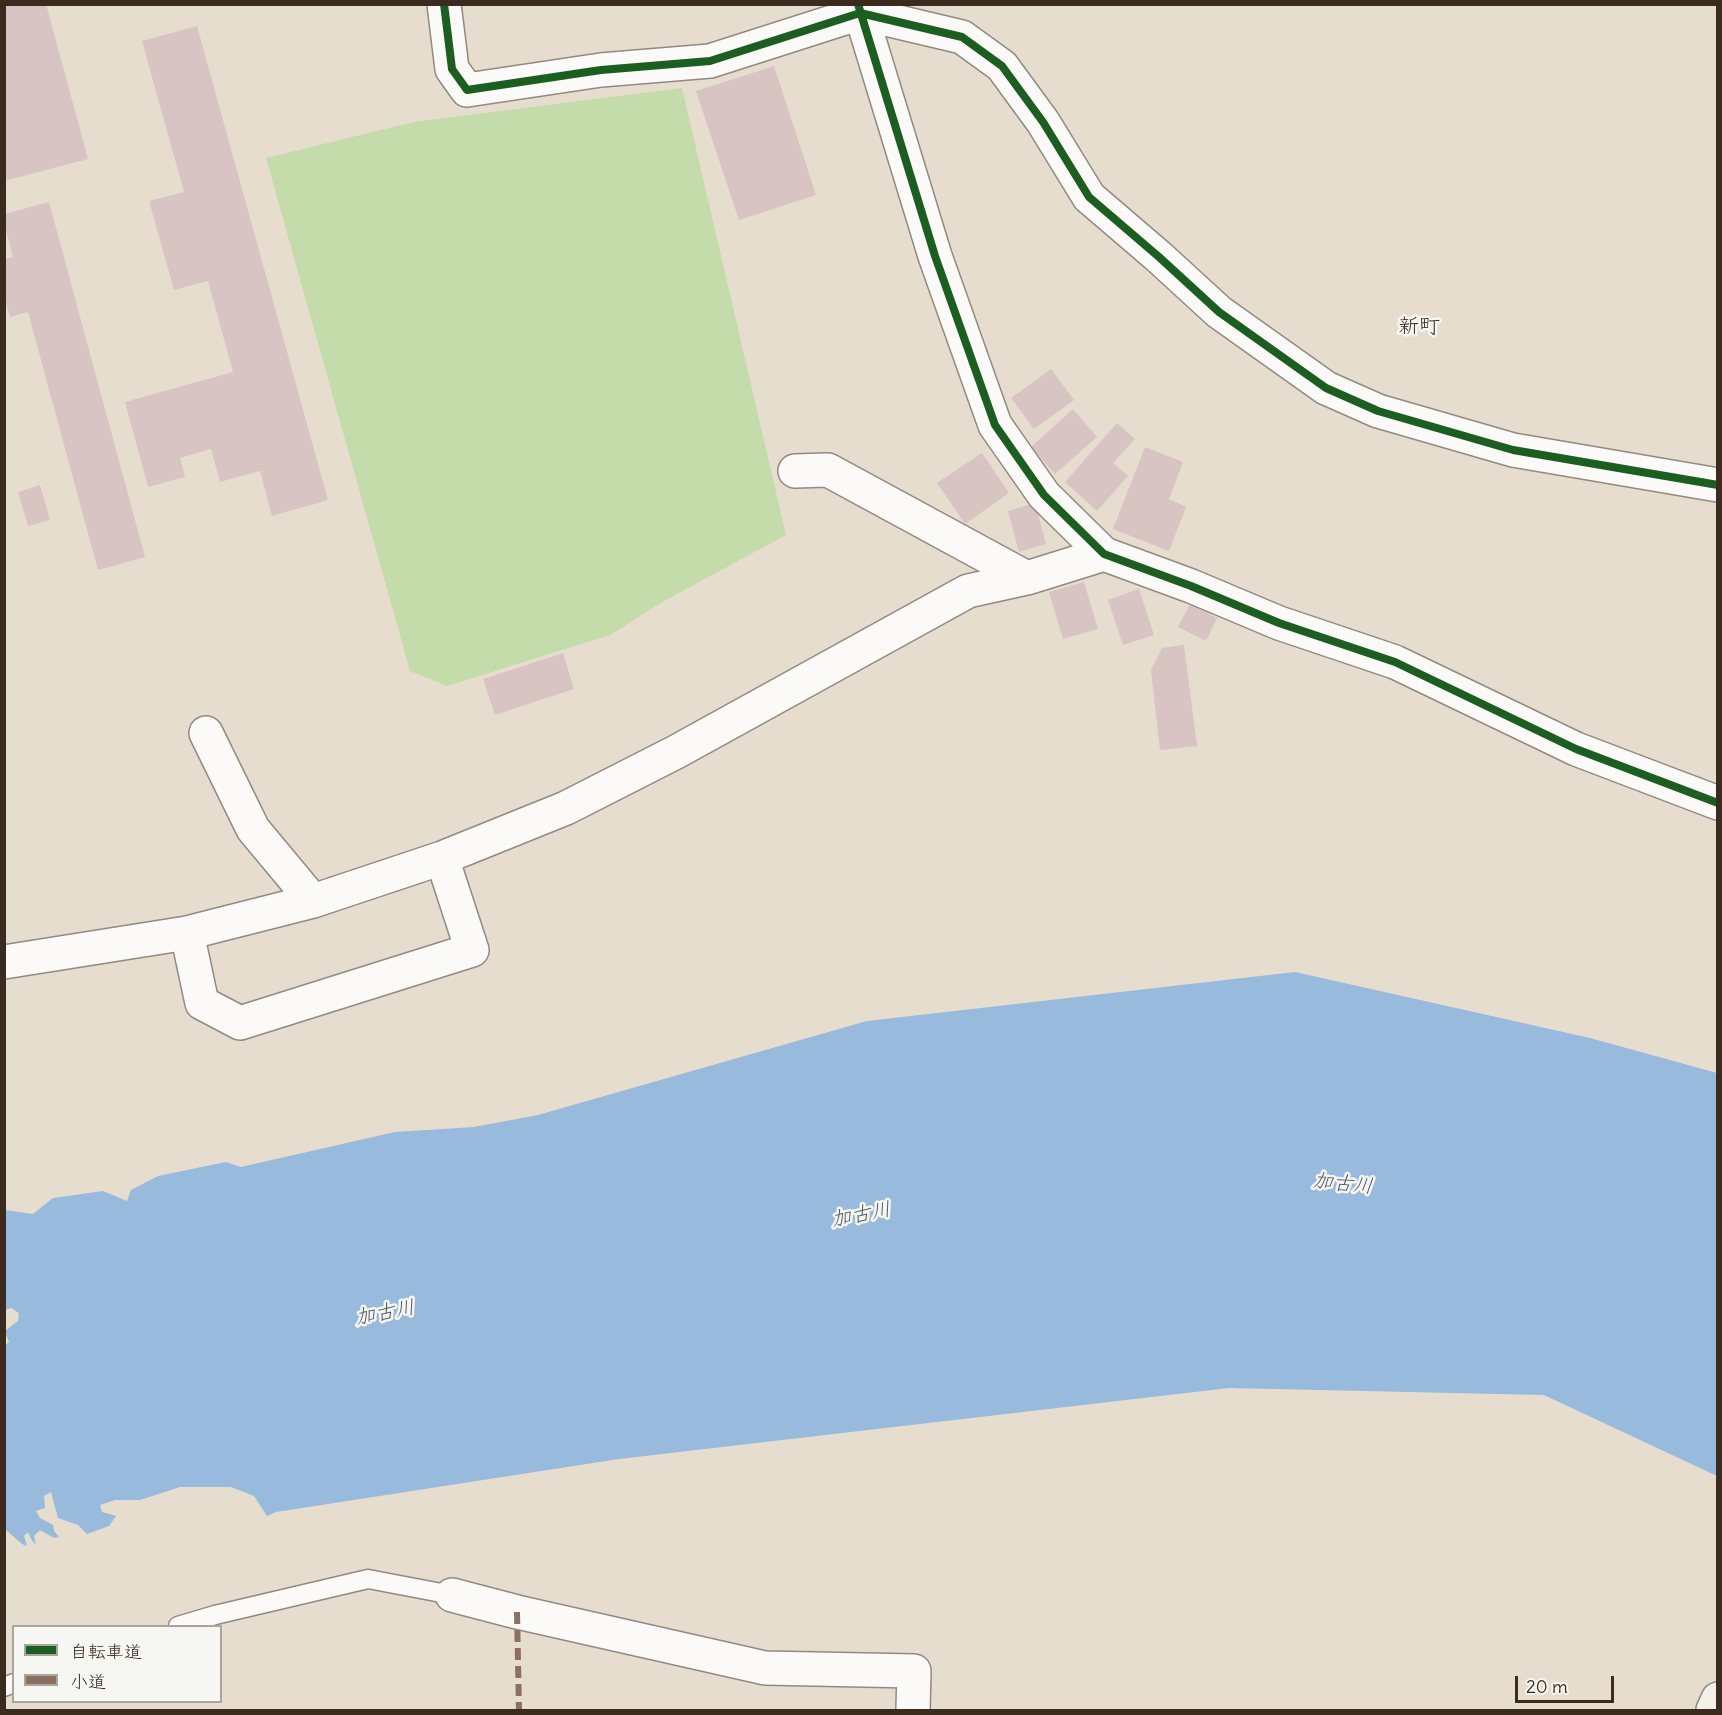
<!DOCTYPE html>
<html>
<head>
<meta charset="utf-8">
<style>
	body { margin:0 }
	#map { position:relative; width:1722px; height:1715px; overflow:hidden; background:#e6ddce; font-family:Delius,"Klee One",sans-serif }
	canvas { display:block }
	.frame { position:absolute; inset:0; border:6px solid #3b2a1e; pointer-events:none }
	.legend { position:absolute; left:12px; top:1625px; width:210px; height:78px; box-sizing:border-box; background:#f6f6f2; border:2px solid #aba49d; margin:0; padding:8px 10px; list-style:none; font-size:18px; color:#3b2a1e }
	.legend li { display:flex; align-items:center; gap:12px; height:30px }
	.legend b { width:30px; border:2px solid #aba49d }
	.scale { position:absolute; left:1515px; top:1676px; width:99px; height:27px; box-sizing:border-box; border:3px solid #3b2a1e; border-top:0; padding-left:8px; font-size:18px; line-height:21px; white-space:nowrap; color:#3b2a1e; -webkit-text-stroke:4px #f6f6f2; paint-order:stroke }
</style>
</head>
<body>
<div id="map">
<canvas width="1722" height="1715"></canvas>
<div class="frame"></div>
<ul class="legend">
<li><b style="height:8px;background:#1b5e20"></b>自転車道</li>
<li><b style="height:8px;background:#8d6e63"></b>小道</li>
</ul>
<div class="scale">20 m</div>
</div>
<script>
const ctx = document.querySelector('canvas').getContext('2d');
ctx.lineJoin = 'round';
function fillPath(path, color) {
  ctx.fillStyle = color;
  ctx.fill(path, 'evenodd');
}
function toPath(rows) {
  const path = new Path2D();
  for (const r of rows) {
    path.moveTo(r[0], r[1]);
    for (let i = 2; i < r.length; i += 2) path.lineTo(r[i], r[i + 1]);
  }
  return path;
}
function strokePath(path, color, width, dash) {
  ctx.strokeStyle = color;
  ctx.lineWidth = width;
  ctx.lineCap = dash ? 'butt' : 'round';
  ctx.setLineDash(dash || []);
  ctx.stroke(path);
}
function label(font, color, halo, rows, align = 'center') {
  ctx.font = font + ' Delius,"Klee One",sans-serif';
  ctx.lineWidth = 5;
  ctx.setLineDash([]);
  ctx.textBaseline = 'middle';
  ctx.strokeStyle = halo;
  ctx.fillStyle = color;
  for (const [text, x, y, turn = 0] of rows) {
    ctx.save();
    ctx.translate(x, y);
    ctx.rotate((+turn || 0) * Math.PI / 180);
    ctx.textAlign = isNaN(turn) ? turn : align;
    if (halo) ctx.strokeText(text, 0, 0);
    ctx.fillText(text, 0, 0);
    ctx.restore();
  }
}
fillPath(toPath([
	[682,88,786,535,664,601,610,635,447,686,410,671,266,158,414,122]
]), '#c4dca9');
fillPath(toPath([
	[1295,972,1590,1038,1717,1073,1717,1476,1544,1395,1229,1388,619,1459,276,1512,267,1516,254,1496,231,1487,180,1487,140,1500,115,1500,100,1505,102,1512,116,1516,109,1526,87,1534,78,1525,58,1518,51,1492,44,1496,45,1508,36,1511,40,1518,53,1525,54,1531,59,1537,54,1538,40,1530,34,1536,36,1545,31,1539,28,1532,24,1536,27,1546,22,1544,5,1529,4,1346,9,1342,5,1331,18,1321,19,1313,11,1308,5,1310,5,1210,33,1214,53,1198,103,1191,127,1201,131,1190,158,1176,226,1162,241,1167,395,1132,474,1127,538,1115,867,1021]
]), '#97badd');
fillPath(toPath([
	[4,4,46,4,88,159,4,181],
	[197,26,328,500,272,516,260,471,220,482,211,449,180,458,185,477,148,487,125,402,233,372,208,281,174,290,149,201,184,192,142,41],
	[774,66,816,195,739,220,696,91],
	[49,202,145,557,98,570,28,312,10,317,4,296,4,259,13,257,4,223,4,214],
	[1051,369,1074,400,1034,429,1011,398],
	[1073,409,1097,437,1055,474,1031,447],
	[1117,423,1135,439,1113,463,1128,476,1097,511,1065,482],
	[1145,447,1183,462,1169,499,1186,507,1169,551,1113,529],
	[982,453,1009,493,965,524,937,483],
	[40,485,50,520,28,526,18,492],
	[1035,503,1046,544,1019,552,1008,511],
	[1084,582,1098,629,1063,639,1049,592],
	[1139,589,1154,635,1123,645,1108,600],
	[1190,604,1217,618,1206,641,1178,627],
	[1184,645,1197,746,1160,750,1151,670,1162,648],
	[563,653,574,689,495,715,483,679]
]), '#d8c4c3');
const lane = toPath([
	[178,1626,215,1615,368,1579,452,1595],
	[4,1687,14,1683]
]);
const street = toPath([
	[444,4,452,69,467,90,601,70,710,61,860,13,962,37,1002,66,1043,122,1089,197,1159,257,1219,312,1326,388,1378,411,1513,450,1718,485],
	[858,4,935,256,995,425,1044,495,1104,554,1191,586,1279,623,1395,662,1576,749,1718,803],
	[795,471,828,470,1027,578],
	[206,733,253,829,313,901],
	[187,933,202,1003,240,1023,472,950,442,858],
	[4,962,187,933,313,901,442,858,566,808,676,752,968,591,1027,578,1104,554],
	[452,1595,517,1612,765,1668,914,1671,913,1710]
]);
const secondary = toPath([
	[1713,1710,1718,1699]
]);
strokePath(lane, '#918a80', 21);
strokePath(street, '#918a80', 36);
strokePath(secondary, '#918a80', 36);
strokePath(lane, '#fbfaf8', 18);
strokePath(street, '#fbfaf8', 33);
strokePath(secondary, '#f3f0e9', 33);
strokePath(toPath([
	[517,1612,519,1710]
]), '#8d6e63', 6, [12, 6]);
strokePath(toPath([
	[444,4,452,69,467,90,601,70,710,61,860,13,962,37,1002,66,1043,122,1089,197,1159,257,1219,312,1326,388,1378,411,1513,450,1718,485],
	[858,4,935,256,995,425,1044,495,1104,554,1191,586,1279,623,1395,662,1576,749,1718,803]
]), '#1b5e20', 8);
label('italic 20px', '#4f5763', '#f6f6f2', [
	["加古川",1343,1184,6],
	["加古川",861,1215,-11],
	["加古川",385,1313,-11]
]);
label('21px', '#3b2a1e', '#f6f6f2', [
	["新町",1419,327]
]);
</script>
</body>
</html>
